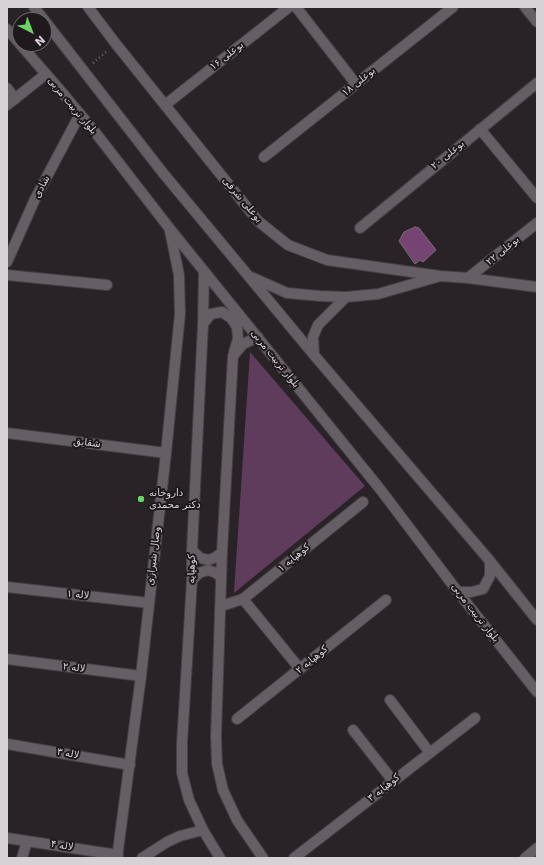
<!DOCTYPE html>
<html>
<head>
<meta charset="utf-8">
<style>
	body { margin:0 }
	#map { position:relative; width:544px; height:865px; overflow:hidden; background:#292328; font-family:"DejaVu Sans",sans-serif }
	canvas { display:block }
	.frame { position:absolute; inset:0; border:8px solid #d6d2d5; pointer-events:none }
	.north { position:absolute; left:12px; top:12px; width:40px; height:40px; box-sizing:border-box; background:#1f191e; border:1px solid #686367; border-radius:50%; rotate:138deg; font-size:11px; font-weight:700; line-height:16px; text-align:center; color:#d6d2d5 }
	.north::after { content:''; display:block; margin:auto; width:14px; height:18px; background:#6ad363; clip-path:polygon(50% 0,100% 100%,50% 72%,0 100%) }
</style>
</head>
<body>
<div id="map">
<canvas width="544" height="865"></canvas>
<div class="frame"></div>
<div class="north">N</div>
</div>
<script>
const ctx = document.querySelector('canvas').getContext('2d');
ctx.lineJoin = 'round';
function fillPath(path, color) {
  ctx.fillStyle = color;
  ctx.fill(path, 'evenodd');
}
function toPath(rows) {
  const path = new Path2D();
  for (const r of rows) {
    path.moveTo(r[0], r[1]);
    for (let i = 2; i < r.length; i += 2) path.lineTo(r[i], r[i + 1]);
  }
  return path;
}
function strokePath(path, color, width, dash) {
  ctx.strokeStyle = color;
  ctx.lineWidth = width;
  ctx.lineCap = dash ? 'butt' : 'round';
  ctx.setLineDash(dash || []);
  ctx.stroke(path);
}
function label(font, color, halo, rows, align = 'center') {
  ctx.font = font + ' "DejaVu Sans",Vazirmatn,sans-serif';
  ctx.lineWidth = 4;
  ctx.setLineDash([]);
  ctx.textBaseline = 'middle';
  ctx.strokeStyle = halo;
  ctx.fillStyle = color;
  for (const [text, x, y, turn = 0] of rows) {
    ctx.save();
    ctx.translate(x, y);
    ctx.rotate((+turn || 0) * Math.PI / 180);
    ctx.textAlign = isNaN(turn) ? turn : align;
    if (halo) ctx.strokeText(text, 0, 0);
    ctx.fillText(text, 0, 0);
    ctx.restore();
  }
}
fillPath(toPath([
	[250,352,365,486,234,593]
]), '#5f3c5c');
const building = toPath([
	[415,227,419,228,436,250,423,262,420,260,415,264,399,241,404,232,415,227]
]);
fillPath(building, '#764472');
strokePath(building, '#766e75', 1);
const street = toPath([
	[296,7,356,84],
	[525,7,537,22],
	[7,88,15,99],
	[165,105,289,7],
	[480,129,537,198],
	[264,157,453,7],
	[360,228,537,83],
	[7,262,35,199,80,114],
	[7,275,107,285],
	[468,278,537,223],
	[7,433,166,453],
	[7,587,149,603],
	[243,599,300,669],
	[221,606,243,599,363,502],
	[7,659,141,676],
	[390,700,430,753],
	[237,719,386,600],
	[353,730,393,781],
	[7,744,130,765],
	[7,838,118,855],
	[22,858,27,841],
	[294,858,475,718],
	[525,858,537,848]
]);
const secondary = toPath([
	[34,7,163,173,314,355,490,561,537,620],
	[88,7,116,44,258,221,288,245,327,260,440,276,468,278,537,287],
	[7,29,46,74,60,90,95,132,170,229,380,489,458,592,537,692],
	[7,105,46,74],
	[204,272,203,324,192,550,192,580,182,743,182,773,189,800,203,830,220,858],
	[251,277,287,293,320,296,346,297,378,294,437,277],
	[203,324,211,314,222,312,231,318,237,327,238,339,234,352],
	[258,337,243,344,233,356,222,552,216,736,217,764,223,790,237,820,263,858],
	[314,355,313,337,318,325,346,297],
	[192,550,200,558,209,560,216,557,222,552],
	[192,580,199,573,208,570,216,573,221,577],
	[458,592,471,592,483,589,490,576,490,561],
	[117,858,141,676,166,453,180,314,179,275,170,231],
	[142,858,167,842,180,836,203,830]
]);
strokePath(street, '#443f44', 12);
strokePath(secondary, '#443f44', 12);
strokePath(toPath([
	[93,63,106,52]
]), '#6c676b', 2.5, [1, 3]);
strokePath(street, '#655e64', 10);
strokePath(secondary, '#655e64', 10);
for (const [x, y, r, color] of [
	[141,499,4,"#6ad363"]
]) {
  const dot = new Path2D();
  dot.arc(x, y, r, 0, 2 * Math.PI);
  ctx.fillStyle = color;
  ctx.fill(dot);
  strokePath(dot, '#1f191e', 1.5);
}
label('10px', '#d6d2d5', '#1f191e', [
	["بوعلی ۱۶",227,56,-38],
	["بوعلی ۱۸",359,82,-39],
	["بلوار تربیت مربی",72,106,50],
	["بوعلی ۲۰",448,155,-39],
	["شادی",42,187,-63],
	["بوعلی شرقی",242,200,50],
	["بوعلی ۲۲",503,251,-39],
	["بلوار تربیت مربی",275,359,51],
	["شقایق",87,443,7],
	["وصال شیرازی",154,556,-83],
	["کوهپایه ۱",294,558,-39],
	["کوهپایه",192,569,-89],
	["لاله ۱",78,595,6],
	["بلوار تربیت مربی",475,613,52],
	["کوهپایه ۲",312,660,-39],
	["لاله ۲",74,668,7],
	["لاله ۳",68,754,10],
	["کوهپایه ۳",384,788,-38],
	["لاله ۴",62,846,9]
]);
label('10px', '#d6d2d5', '#1f191e', [
	["داروخانه",149,493],
	["دکتر محمدی",149,505]
], 'left');
</script>
</body>
</html>
